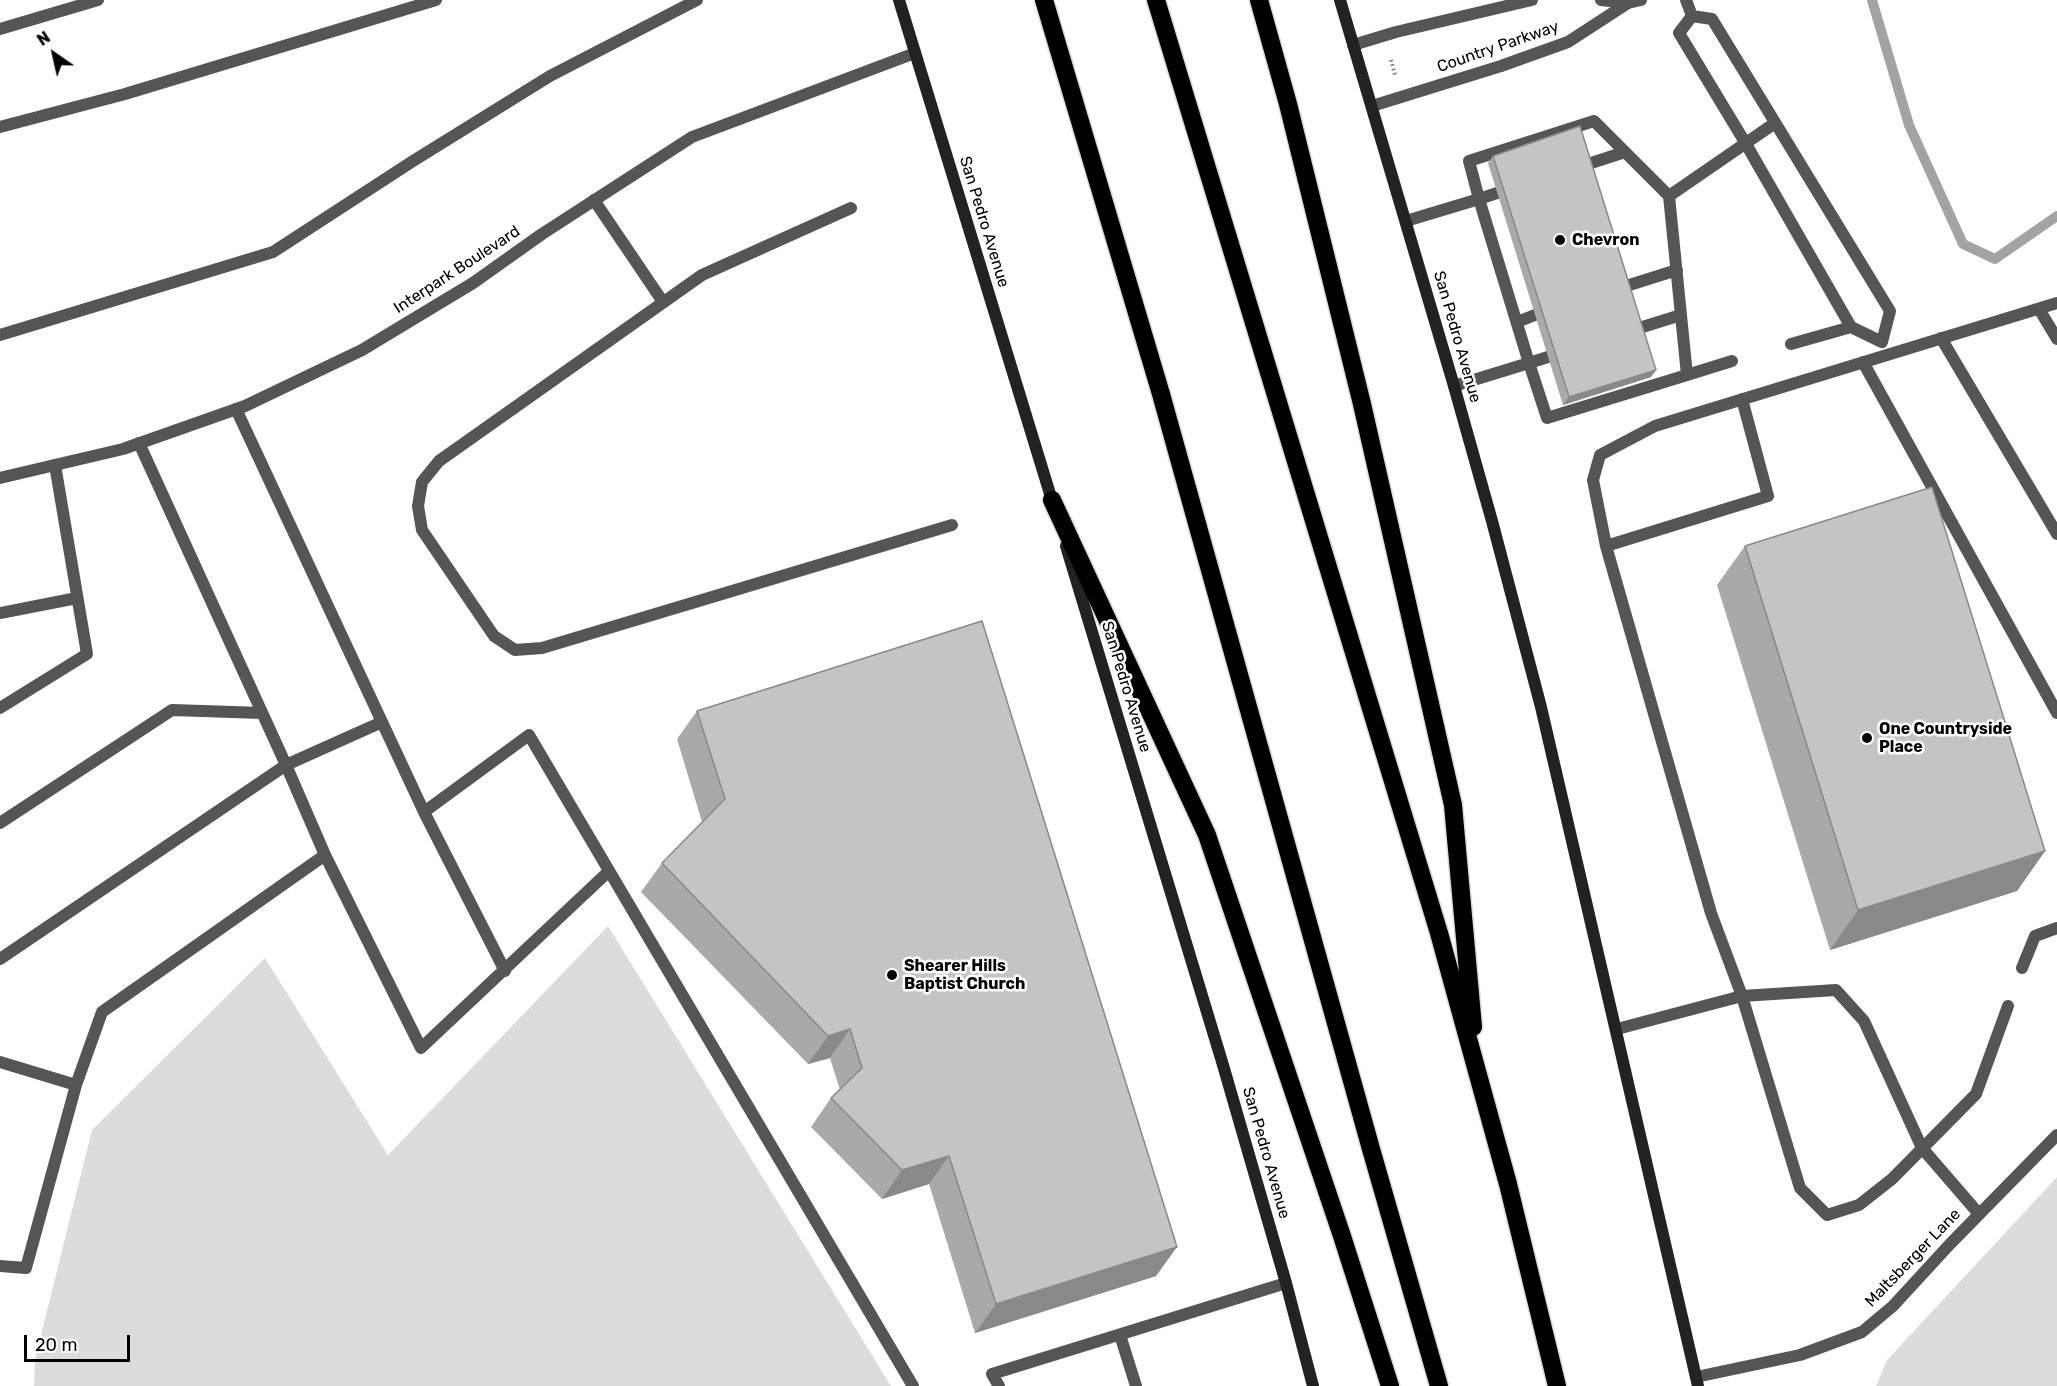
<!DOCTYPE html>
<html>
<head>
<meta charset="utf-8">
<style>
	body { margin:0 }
	#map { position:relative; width:2057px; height:1386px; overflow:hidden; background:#fff; font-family:Rubik,sans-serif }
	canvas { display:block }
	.north { position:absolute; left:24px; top:24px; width:60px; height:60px; -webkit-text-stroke:4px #fff; paint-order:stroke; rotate:326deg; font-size:16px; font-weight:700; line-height:24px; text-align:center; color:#000 }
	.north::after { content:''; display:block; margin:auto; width:21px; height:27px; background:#000; clip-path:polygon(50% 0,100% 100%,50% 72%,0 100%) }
	.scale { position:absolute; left:24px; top:1335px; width:106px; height:27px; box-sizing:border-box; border:3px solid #000; border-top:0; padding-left:8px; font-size:18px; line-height:21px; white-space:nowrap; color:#000; -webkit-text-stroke:4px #fff; paint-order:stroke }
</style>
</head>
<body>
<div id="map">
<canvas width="2057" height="1386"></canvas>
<div class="north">N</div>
<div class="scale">20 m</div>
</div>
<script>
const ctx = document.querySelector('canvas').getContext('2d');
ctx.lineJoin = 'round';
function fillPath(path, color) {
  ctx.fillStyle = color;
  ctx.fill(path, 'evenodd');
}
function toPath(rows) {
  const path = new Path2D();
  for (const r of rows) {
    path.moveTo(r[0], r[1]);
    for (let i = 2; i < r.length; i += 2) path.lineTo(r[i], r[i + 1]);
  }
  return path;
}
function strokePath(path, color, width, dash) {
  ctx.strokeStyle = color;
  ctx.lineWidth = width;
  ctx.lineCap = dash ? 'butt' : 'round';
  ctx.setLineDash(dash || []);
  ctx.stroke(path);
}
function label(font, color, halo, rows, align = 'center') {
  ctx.font = font + ' Rubik,sans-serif';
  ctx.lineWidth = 5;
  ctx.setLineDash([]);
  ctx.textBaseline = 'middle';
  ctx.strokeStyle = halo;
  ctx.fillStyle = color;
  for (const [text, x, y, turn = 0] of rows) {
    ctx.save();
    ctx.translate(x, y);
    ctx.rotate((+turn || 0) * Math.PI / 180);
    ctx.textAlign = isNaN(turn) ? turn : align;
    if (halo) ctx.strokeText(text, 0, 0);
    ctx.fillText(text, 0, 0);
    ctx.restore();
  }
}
fillPath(toPath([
	[608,926,891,1386,34,1386,35,1359,92,1130,265,958,388,1155],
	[2057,1177,2057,1386,1876,1386,1887,1360]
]), '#dcdcdc');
strokePath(toPath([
	[1872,0,1909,125,1963,244,1995,259,2057,216]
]), '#a3a3a3', 10);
const motorway = toPath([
	[1044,0,1161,394,1371,1149,1439,1386],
	[1156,0,1439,933,1508,1184,1557,1386],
	[1259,0,1288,104,1362,404,1453,805,1473,1027],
	[1052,500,1207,835,1342,1236,1390,1386]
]);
strokePath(motorway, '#dbdbdb', 21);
strokePath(toPath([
	[1391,60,1395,75]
]), '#777', 4, [1.5, 3]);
strokePath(toPath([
	[1686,0,1692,16],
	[1692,16,1712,19,1890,311,1882,342,1851,327,1746,144,1679,33,1692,16],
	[0,29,98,0],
	[0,127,125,94,436,0],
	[1585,165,1625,152],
	[1497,193,1479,199,1469,161,1594,121,1669,196],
	[594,200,663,302],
	[851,208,702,275,439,461,422,482,418,506,422,530,494,636,515,650,542,648,952,525],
	[1406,221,1479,199,1529,363,1454,386],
	[1623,287,1677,270],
	[2039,309,2057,339],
	[1517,322,1535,315],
	[1636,329,1681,315],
	[0,335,273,252,413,161,550,76,697,0],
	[1941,338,2057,534],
	[1791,344,1851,327],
	[1548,357,1529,363,1547,418,1687,375,1669,196,1775,123],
	[1863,362,2057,713],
	[1687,375,1732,361],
	[236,409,424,812,529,735,913,1386],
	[139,443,286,765,325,855],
	[1606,546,1768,496,1742,399],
	[0,613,77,598],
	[0,708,87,654,55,465],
	[424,812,505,971],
	[0,823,172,710,262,713],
	[0,959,286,765,382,722],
	[2022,968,2035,936,2057,928],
	[1617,1029,1742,996,1800,1188,1827,1215,1859,1205,1892,1179,1976,1094,2008,1006],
	[0,1062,76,1085,26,1268,0,1266],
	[76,1085,102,1012,325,855,421,1048,609,871],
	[1979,1214,1922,1148,1864,1021,1836,990,1742,996,1711,913,1606,546,1593,480,1600,455,1655,426,2057,303],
	[1120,1335,1136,1386],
	[999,1386,992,1374,1286,1283]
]), '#555', 12);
strokePath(toPath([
	[1601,0,1628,3],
	[1353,45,1396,32,1532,0],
	[1372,106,1501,66,1568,42,1628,3,1641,0],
	[1696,1377,1800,1355,1862,1332,1893,1306,1950,1244,2057,1135]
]), '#555', 12);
strokePath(toPath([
	[0,478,123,449,245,406,362,350,473,283,542,234,692,137,915,53]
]), '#555', 12);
strokePath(toPath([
	[899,0,1054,507],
	[1340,0,1454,386,1492,521,1541,707,1698,1386],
	[1066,546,1223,1065,1286,1283,1313,1386]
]), '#222', 12);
strokePath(motorway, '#000', 18);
fillPath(toPath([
	[1493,156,1656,370,1651,377,1563,405,1488,163],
	[1745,546,2045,851,2017,891,1830,950,1717,585],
	[697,711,1156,1276,975,1333,929,1184,882,1199,811,1127,831,1098,840,1090,830,1058,808,1064,641,892,662,863,702,822,677,739]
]), '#a9a9a9');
fillPath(toPath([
	[1656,370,1651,377,1563,405,1569,397],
	[2045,851,2017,891,1830,950,1858,910],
	[850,1029,830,1058,808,1064,828,1036],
	[949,1156,929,1184,882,1199,902,1170],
	[1177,1247,1156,1276,975,1333,996,1304]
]), '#898989');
const building = toPath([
	[1580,126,1656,370,1569,397,1493,156,1580,126],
	[1932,487,2045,851,1858,910,1745,546,1932,487],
	[982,621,1177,1247,996,1304,949,1156,902,1170,831,1098,862,1068,850,1029,828,1036,662,863,725,799,697,711,982,621]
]);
fillPath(building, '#c4c4c4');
strokePath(building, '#898989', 1.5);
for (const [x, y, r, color] of [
	[1560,240,6,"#000"],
	[1867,738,6,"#000"],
	[892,975,6,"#000"]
]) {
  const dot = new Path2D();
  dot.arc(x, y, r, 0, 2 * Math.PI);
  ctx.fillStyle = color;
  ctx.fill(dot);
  strokePath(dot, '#fff', 2);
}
label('16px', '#000', '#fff', [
	["Country Parkway",1498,47,-19],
	["San Pedro Avenue",984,222,73],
	["Interpark Boulevard",457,270,-33],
	["San Pedro Avenue",1457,337,74],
	["San Pedro Avenue",1126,687,73],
	["San Pedro Avenue",1266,1153,74],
	["Maltsberger Lane",1913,1258,-46]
]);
label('bold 16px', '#000', '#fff', [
	["Chevron",1572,240],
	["One Countryside",1879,729],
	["Place",1879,747],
	["Shearer Hills",904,966],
	["Baptist Church",904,984]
], 'left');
</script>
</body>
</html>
